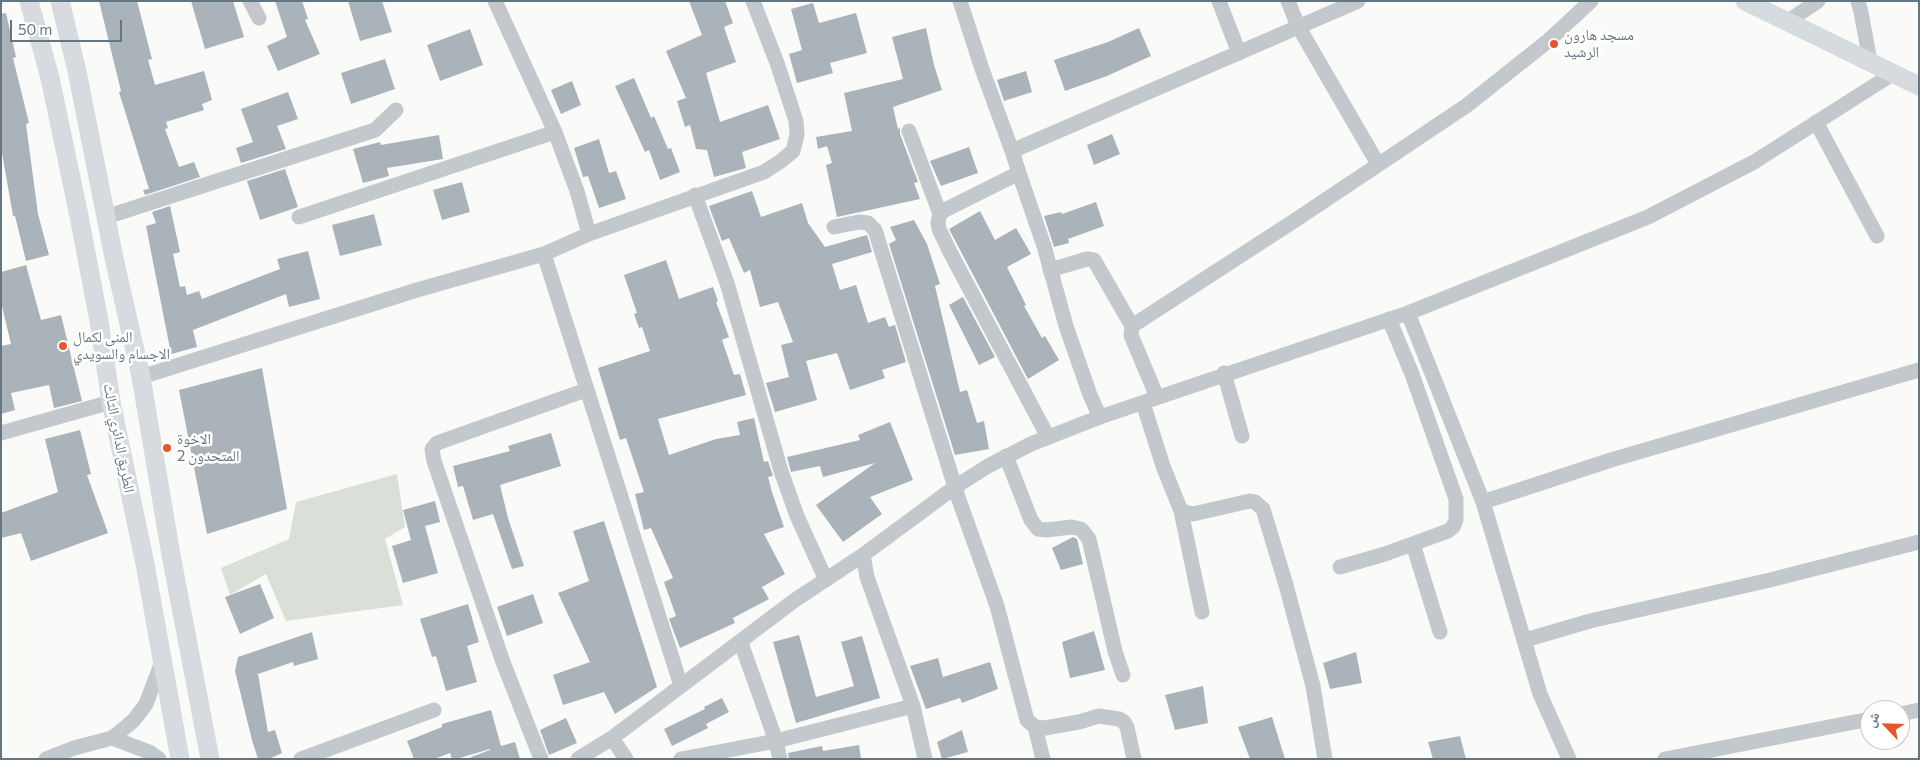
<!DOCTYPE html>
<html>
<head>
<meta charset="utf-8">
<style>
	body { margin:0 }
	#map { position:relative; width:1920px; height:760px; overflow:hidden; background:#fafaf8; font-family:Commissioner,"Noto Naskh Arabic",sans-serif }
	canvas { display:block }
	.frame { position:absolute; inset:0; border:2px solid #657683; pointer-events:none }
	.north { position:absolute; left:1860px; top:700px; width:50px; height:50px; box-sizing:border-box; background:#fff; border:1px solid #c1c8cd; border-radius:50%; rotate:294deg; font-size:14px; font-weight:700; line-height:20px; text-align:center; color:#657683 }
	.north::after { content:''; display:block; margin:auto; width:18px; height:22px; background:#e4572e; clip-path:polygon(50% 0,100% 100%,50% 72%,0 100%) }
	.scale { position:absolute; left:10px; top:20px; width:112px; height:22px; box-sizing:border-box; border:2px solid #657683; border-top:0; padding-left:6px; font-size:15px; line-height:18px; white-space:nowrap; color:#657683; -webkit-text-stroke:4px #fff; paint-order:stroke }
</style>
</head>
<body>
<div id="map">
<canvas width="1920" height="760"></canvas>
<div class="frame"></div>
<div class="north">ش</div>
<div class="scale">50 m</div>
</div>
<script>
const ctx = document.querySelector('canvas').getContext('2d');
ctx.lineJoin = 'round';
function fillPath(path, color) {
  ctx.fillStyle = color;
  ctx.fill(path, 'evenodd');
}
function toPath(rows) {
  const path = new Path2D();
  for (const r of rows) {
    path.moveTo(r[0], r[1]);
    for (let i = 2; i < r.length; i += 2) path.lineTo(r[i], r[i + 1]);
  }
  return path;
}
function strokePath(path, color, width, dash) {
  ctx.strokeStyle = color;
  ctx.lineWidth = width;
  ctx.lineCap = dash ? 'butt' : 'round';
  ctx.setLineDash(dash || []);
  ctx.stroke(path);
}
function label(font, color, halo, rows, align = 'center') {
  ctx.font = font + ' Commissioner,"Noto Naskh Arabic",sans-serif';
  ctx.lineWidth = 5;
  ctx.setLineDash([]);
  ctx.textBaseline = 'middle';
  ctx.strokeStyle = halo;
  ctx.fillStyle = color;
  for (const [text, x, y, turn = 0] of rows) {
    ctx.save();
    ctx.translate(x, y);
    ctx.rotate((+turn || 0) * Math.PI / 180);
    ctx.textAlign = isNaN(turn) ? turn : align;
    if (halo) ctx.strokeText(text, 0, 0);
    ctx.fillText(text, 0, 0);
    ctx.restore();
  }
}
fillPath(toPath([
	[397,474,405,527,385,539,403,605,286,621,266,574,230,595,221,568,289,539,296,502]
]), '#dadfd7');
fillPath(toPath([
	[99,1,137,1,152,59,148,60,155,85,204,71,212,100,202,104,204,110,166,122,168,128,165,129,179,167,194,162,200,177,145,195,143,190,149,189,119,92,121,91],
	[191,1,233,1,244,37,205,49],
	[275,1,302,1,308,19,305,20,320,54,278,71,267,46,287,37],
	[348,1,382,1,392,32,360,41],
	[689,1,725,1,733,23,724,27,736,62,706,73,720,122,768,105,780,139,742,152,746,168,714,177,707,150,696,149,690,125,685,127,677,101,686,98,666,51,702,35],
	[813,3,819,23,856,13,867,53,830,63,833,73,797,83,789,54,802,50,791,9],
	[6,13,16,57,13,58,29,123,26,124,38,214,49,255,26,261,15,216,13,216,1,147,1,14],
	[926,28,934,65,942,90,893,107,898,129,900,128,900,134,918,182,914,183,920,199,837,217,826,165,832,163,827,146,818,149,816,137,852,131,844,93,903,79,892,37],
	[1139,28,1151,56,1107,76,1065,91,1054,60,1108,42],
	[470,29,483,65,440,81,427,45],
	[385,59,395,89,351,104,341,73],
	[1026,71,1032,92,1004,101,997,80],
	[634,78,651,118,654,116,668,149,671,148,680,172,660,180,649,150,645,152,615,86],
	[572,81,581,105,561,114,551,90],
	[288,92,298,119,277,126,286,149,241,163,236,148,253,142,241,109],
	[1112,134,1120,154,1094,165,1087,145],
	[439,135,443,159,387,168,389,176,363,183,353,149,380,142,381,145],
	[599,139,609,173,616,171,626,199,599,208,588,176,583,177,574,148],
	[969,147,978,173,941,186,930,161],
	[285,169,298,207,260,220,247,181],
	[462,182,470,212,442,220,433,190],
	[752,191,761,217,802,203,808,223,825,247,867,235,872,252,832,264,840,290,856,285,868,323,885,317,889,327,895,325,906,362,882,370,885,378,850,390,837,353,806,361,817,400,775,412,766,383,789,377,781,345,793,342,778,302,760,307,750,270,744,273,729,238,722,241,709,206],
	[1096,202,1104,226,1068,239,1069,243,1054,247,1044,216,1061,212,1062,214],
	[170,206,180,252,173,254,180,287,185,286,187,295,199,291,202,299,280,269,277,259,308,251,320,299,289,307,286,294,193,330,197,347,171,354,146,226,156,223,152,212],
	[980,211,995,240,1016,228,1031,254,1007,267,1026,305,1024,306,1042,338,1045,336,1059,360,1028,379,949,229],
	[374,214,382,245,340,256,332,225],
	[914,220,927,244,940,284,935,286,960,392,967,390,977,423,984,421,989,449,955,455,889,244,896,240,890,227],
	[666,260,679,299,713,287,718,301,716,302,729,337,722,340,734,375,740,374,746,395,658,419,669,455,716,439,740,435,737,422,754,418,764,462,768,461,773,476,768,477,772,492,784,527,764,534,785,574,762,587,769,599,733,618,735,623,680,648,669,619,676,616,664,582,673,578,651,528,644,530,635,494,644,492,626,438,620,440,598,368,650,351,642,327,639,328,634,314,637,313,624,275],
	[26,265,41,320,61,315,82,401,54,408,49,385,11,393,15,410,1,414,1,346,11,344,1,302,1,272],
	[963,297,995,357,979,365,949,305],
	[262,368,287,509,207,534,179,390],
	[890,422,913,480,870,497,882,514,843,542,816,505,875,463,823,477,820,466,791,472,787,457,860,440,858,435],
	[80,430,91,474,87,475,108,533,31,561,21,533,1,538,1,513,58,492,45,439],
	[551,433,561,466,500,485,508,518,524,566,512,569,493,514,473,520,463,486,458,487,453,466,510,451,508,446],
	[435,501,440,522,425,526,438,573,403,583,392,546,411,540,403,510],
	[604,521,657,687,615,714,604,692,563,705,553,675,590,662,558,593,589,581,573,531],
	[1073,537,1077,539,1083,564,1061,570,1052,548],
	[260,584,274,618,240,634,225,597],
	[533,594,543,623,507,636,497,607],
	[468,604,479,642,467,646,477,682,446,691,436,656,432,657,420,619],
	[1094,631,1105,670,1070,678,1062,642],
	[312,632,318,659,294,666,293,662,258,674,268,732,275,730,282,753,269,759,258,759,252,740,235,671,238,657],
	[799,635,816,697,854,686,841,642,862,636,880,698,796,723,773,642],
	[1356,652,1362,683,1330,689,1323,663],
	[938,658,943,677,990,662,998,689,962,703,960,698,926,709,910,666],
	[1203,686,1208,723,1175,730,1165,695],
	[722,698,729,712,706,724,708,728,672,746,664,729,705,709,704,707],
	[491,710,501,746,515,742,520,759,471,759,471,757,490,750,490,749,456,759,452,759,450,753,434,759,414,759,407,741,442,727,442,724],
	[1272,717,1285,759,1250,759,1238,727],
	[566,718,577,743,549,755,540,730],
	[962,730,968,752,942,759,937,742],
	[1460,736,1466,759,1433,759,1428,742],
	[859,745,861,759,789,759,788,753,822,746,823,751]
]), '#aab3b9');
strokePath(toPath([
	[250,1,259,18],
	[495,1,555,132,577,191,589,234],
	[960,1,982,69,1012,151,1358,1],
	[1219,1,1239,53],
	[1288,1,1298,26,1378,164],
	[1858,1,1861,12,1870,61],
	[1787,22,1818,1],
	[1816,122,1877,236],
	[909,131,940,214],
	[1012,151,1019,173,945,210,940,214,938,222,939,229,950,252,1048,437],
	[1019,173,1044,246,1066,326,1090,395,1100,417],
	[695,195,727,283,781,471,797,516,826,580],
	[106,217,375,130,396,110],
	[299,217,555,132],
	[834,227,859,222,868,223,875,230,959,500,997,606,1027,720,1035,727,1045,728,1079,722,1099,716,1119,719,1124,722,1127,727,1134,759],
	[544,254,681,686],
	[1050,270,1087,259,1094,260,1132,326],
	[1408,313,1483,502,1540,694,1569,759],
	[1224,373,1242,436],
	[141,377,417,290,544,254,589,234,764,172,781,161,793,151,797,135,796,121,777,63,753,1],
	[1157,397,1131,335,1132,326,1297,219,1466,106,1548,41,1591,1],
	[1143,403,1163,466,1181,511,1193,514,1250,501,1255,502,1263,509,1286,585,1313,686,1325,759],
	[1,433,111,402],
	[1006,456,1031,520,1038,529,1046,530,1072,527,1081,529,1089,539,1115,651,1123,675],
	[1483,502,1611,460,1919,370],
	[1181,511,1202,612],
	[1413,544,1440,632],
	[863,555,867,577,913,706,925,759],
	[1340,567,1385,554,1448,531,1453,527,1456,520,1456,499,1412,374,1389,319],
	[1525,640,1590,621,1770,580,1919,542],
	[741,643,776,741,780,759],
	[1900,714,1919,710],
	[1035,727,1043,759],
	[112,738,149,752,159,759],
	[612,738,626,759],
	[46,759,74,748,112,738,127,726,134,720,146,704,162,662],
	[301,759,434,710],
	[541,759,503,662,434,461,432,449,437,443,586,390],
	[578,759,612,738,795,600,863,555,955,487,988,466,1031,444,1100,417,1408,313,1648,217,1754,162,1894,73],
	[681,759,776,741,913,706],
	[1665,759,1870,719]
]), '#c3c8cc', 15);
strokePath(toPath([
	[29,1,50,78,79,216,99,321,111,402,145,564,180,759],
	[60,1,77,71,114,258,141,377,171,555,210,759],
	[1745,1,1919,86]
]), '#d6dbdf', 19);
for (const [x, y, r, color] of [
	[1554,44,5,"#e4572e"],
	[63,346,5,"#e4572e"],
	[167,448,5,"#e4572e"]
]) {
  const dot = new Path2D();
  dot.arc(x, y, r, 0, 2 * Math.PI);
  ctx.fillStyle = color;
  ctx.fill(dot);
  strokePath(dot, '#fff', 2);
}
label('15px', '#657683', '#fff', [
	["مسجد هارون",1564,35],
	["الرشيد",1564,52],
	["المنى لكمال",73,337],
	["الاجسام والسويدي",73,354],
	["الاخوة",177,439],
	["المتحدون 2",177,456]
], 'left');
label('15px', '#657683', '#fff', [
	["الطريق الدائري الثالث",119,438,79]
]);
</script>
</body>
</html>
